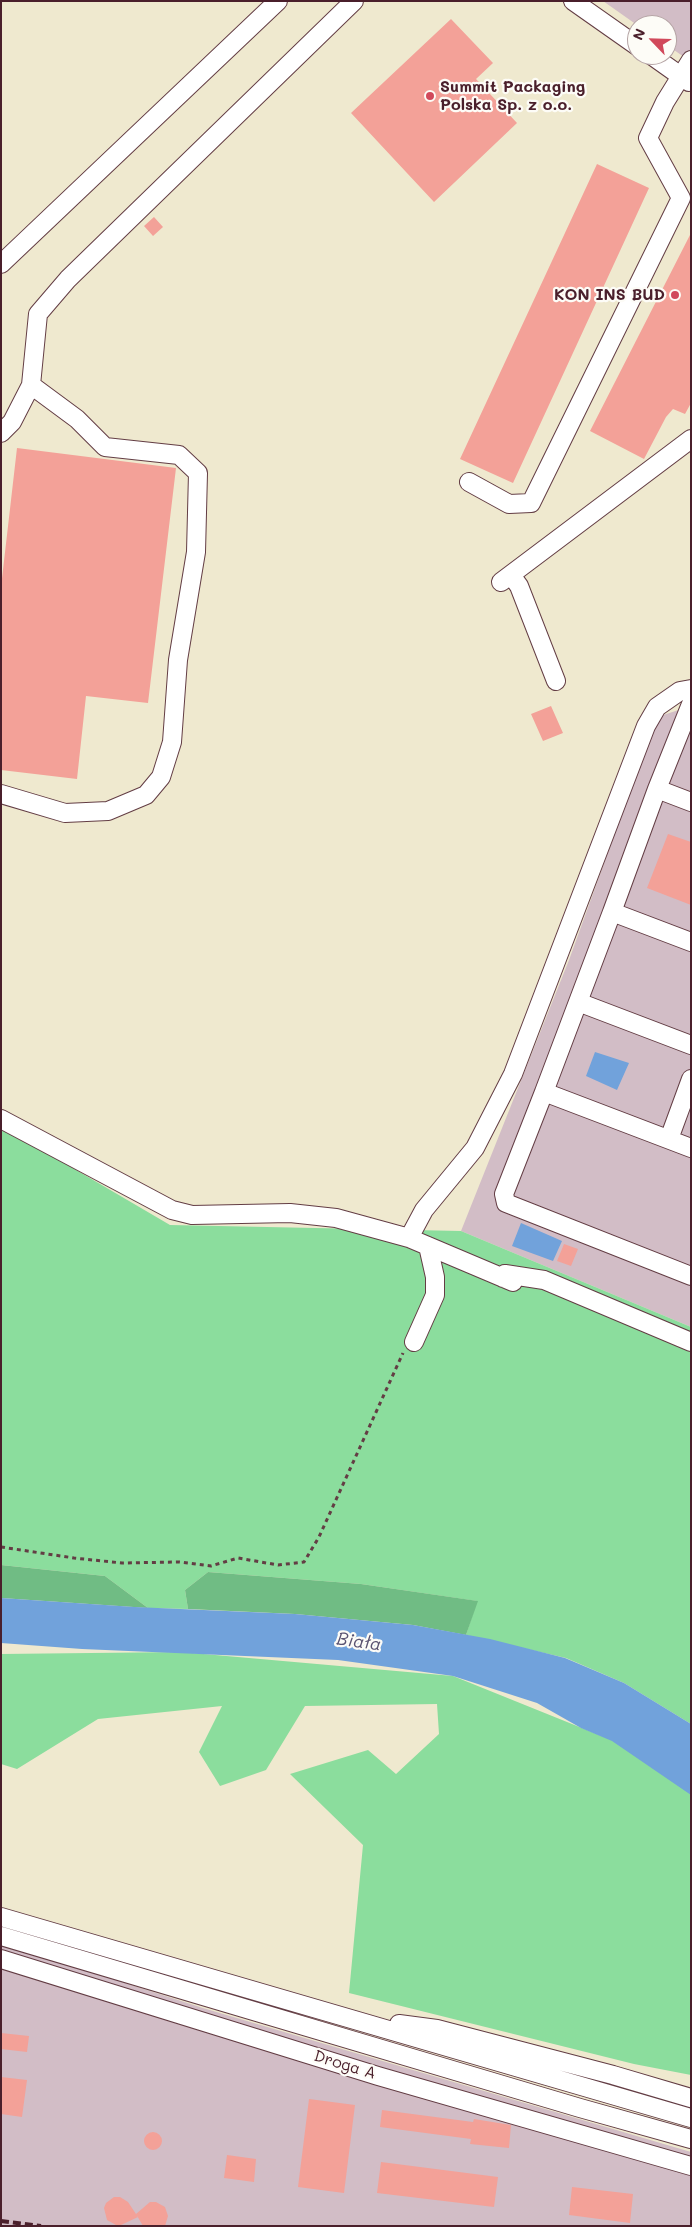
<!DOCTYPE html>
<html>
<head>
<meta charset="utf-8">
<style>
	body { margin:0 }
	#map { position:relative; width:692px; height:2227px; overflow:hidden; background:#efe9cf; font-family:Mali,sans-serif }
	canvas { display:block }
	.frame { position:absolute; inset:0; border:2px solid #4a1f2b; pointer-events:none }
	.north { position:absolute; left:627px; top:15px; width:50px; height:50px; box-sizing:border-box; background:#fdfcf7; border:1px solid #b5a4a5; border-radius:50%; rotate:294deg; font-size:14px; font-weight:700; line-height:20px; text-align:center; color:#4a1f2b }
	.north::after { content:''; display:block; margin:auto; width:18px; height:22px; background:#d1495b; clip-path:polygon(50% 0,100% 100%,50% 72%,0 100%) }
</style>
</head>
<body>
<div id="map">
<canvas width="692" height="2227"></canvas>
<div class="frame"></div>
<div class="north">N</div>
</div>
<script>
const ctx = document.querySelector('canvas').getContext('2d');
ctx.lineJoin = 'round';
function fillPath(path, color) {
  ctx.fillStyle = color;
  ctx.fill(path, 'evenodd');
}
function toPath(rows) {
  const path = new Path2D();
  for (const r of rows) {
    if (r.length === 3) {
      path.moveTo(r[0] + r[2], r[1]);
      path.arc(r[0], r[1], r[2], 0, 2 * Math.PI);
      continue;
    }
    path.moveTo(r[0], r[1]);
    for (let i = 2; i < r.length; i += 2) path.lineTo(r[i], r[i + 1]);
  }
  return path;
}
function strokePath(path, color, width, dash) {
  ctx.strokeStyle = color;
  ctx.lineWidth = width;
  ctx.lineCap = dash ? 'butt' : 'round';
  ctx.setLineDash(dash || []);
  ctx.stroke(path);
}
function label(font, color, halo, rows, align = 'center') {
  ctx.font = font + ' Mali,sans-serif';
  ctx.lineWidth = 4.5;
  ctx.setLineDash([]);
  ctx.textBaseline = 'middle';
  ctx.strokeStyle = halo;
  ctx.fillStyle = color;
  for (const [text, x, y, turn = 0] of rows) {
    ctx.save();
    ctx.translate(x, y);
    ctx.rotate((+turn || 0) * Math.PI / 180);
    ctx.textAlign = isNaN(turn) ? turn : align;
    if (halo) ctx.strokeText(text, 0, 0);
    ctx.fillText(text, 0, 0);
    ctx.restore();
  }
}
fillPath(toPath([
	[603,1,691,1,691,62,667,45,667,25,637,25],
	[691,706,691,1327,461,1231,569,960,657,717],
	[1,1942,111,1974,122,1982,203,2008,691,2152,691,2226,1,2226]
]), '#d2bdc6');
fillPath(toPath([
	[1,1126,170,1225,461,1231,691,1327,691,1724,624,1683,566,1658,466,1635,477,1601,361,1584,208,1572,185,1590,188,1609,148,1608,105,1576,1,1565],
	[181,1652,453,1676,691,1772,691,2075,634,2064,349,1993,363,1845,290,1774,368,1750,396,1774,439,1734,437,1704,305,1706,266,1770,220,1786,199,1752,222,1706,98,1719,17,1769,1,1764,1,1654]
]), '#8bdd9d');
fillPath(toPath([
	[1,1565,105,1576,148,1608,1,1598],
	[208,1572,361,1584,478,1601,466,1635,413,1625,295,1614,188,1609,185,1590]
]), '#70bc84');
fillPath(toPath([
	[595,1052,629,1063,617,1090,586,1076],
	[521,1223,562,1241,553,1261,512,1246],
	[1,1598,135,1607,295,1614,413,1625,490,1639,565,1658,624,1683,691,1724,691,1795,612,1741,581,1728,537,1703,453,1676,338,1660,82,1649,1,1643]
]), '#71a2db');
fillPath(toPath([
	[451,19,493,63,476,79,517,123,434,202,351,113],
	[597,164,649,188,513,483,460,459],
	[154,217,163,227,153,236,144,226],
	[691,233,691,403,685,414,673,409,666,417,644,459,590,431],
	[17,448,176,468,148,703,86,696,77,779,1,770,1,587],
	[551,706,563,733,543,741,531,714],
	[668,834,691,842,691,905,647,888],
	[564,1244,578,1249,571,1266,557,1261],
	[1,2033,29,2036,27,2052,1,2049],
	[1,2077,27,2080,22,2117,1,2114],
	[309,2099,355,2105,344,2193,298,2187],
	[382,2110,473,2122,474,2119,511,2125,509,2148,470,2144,471,2139,380,2127],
	[153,2141,9],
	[227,2155,256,2159,254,2182,224,2178],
	[381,2162,498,2177,494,2207,377,2193],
	[572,2187,633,2194,630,2223,569,2215],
	[114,2197,120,2197,128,2202,138,2217,121,2225,116,2225,107,2220,104,2208,106,2203],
	[150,2202,156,2202,165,2207,168,2216,165,2226,143,2226,136,2214]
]), '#f3a198');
const minor = toPath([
	[573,1,637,46],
	[651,55,689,82],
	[1,264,278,1],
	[1,433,12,422,31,385,38,314,68,279,354,1],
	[469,482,509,504,531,503,681,198,648,138,665,102,691,60],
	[511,575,519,586,556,681],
	[501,582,691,439],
	[657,789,691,704],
	[1,794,65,813,108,811,146,795,161,777,172,742,178,660,196,552,198,473,179,455,105,447,77,419,31,385],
	[691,802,657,789,612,912,691,942],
	[612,912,544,1092,691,1148],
	[578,1002,691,1045],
	[544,1092,504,1194,506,1203,691,1276],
	[1,1119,172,1210,192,1215,290,1213,336,1218,409,1238,424,1210,475,1148,513,1074,646,726,657,707,680,691,691,689],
	[669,1139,691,1079],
	[409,1238,513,1282],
	[503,1278,505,1274,544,1280,691,1342],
	[414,1342,435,1295,435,1277,428,1246],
	[1,1917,691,2118],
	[1,1936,580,2108,691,2139],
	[1,1959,378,2076,691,2166],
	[399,2024,437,2029,613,2075,691,2098]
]);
strokePath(minor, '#633d44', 20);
strokePath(toPath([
	[1,1547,74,1558,122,1563,179,1562,211,1566,238,1558,278,1565,304,1562,319,1537,403,1353]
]), '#633d44', 3, [4, 4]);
strokePath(minor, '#fff', 18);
strokePath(toPath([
	[1,2221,41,2226]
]), '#4a1f2b', 4, [8, 4]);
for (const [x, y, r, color] of [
	[430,96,5,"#d1495b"],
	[675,295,5,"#d1495b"]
]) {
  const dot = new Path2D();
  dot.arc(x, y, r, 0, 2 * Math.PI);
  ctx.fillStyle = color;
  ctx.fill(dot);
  strokePath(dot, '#fdfcf7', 2);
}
label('bold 16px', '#4a1f2b', '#fdfcf7', [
	["Summit Packaging",440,87],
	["Polska Sp. z o.o.",440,105],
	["KON INS BUD",665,295,"right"]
], 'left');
label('16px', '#4a1f2b', '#fdfcf7', [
	["Droga A",345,2065,17]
]);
label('italic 18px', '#5a5371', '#fdfcf7', [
	["Biała",359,1642,8]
]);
</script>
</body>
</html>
